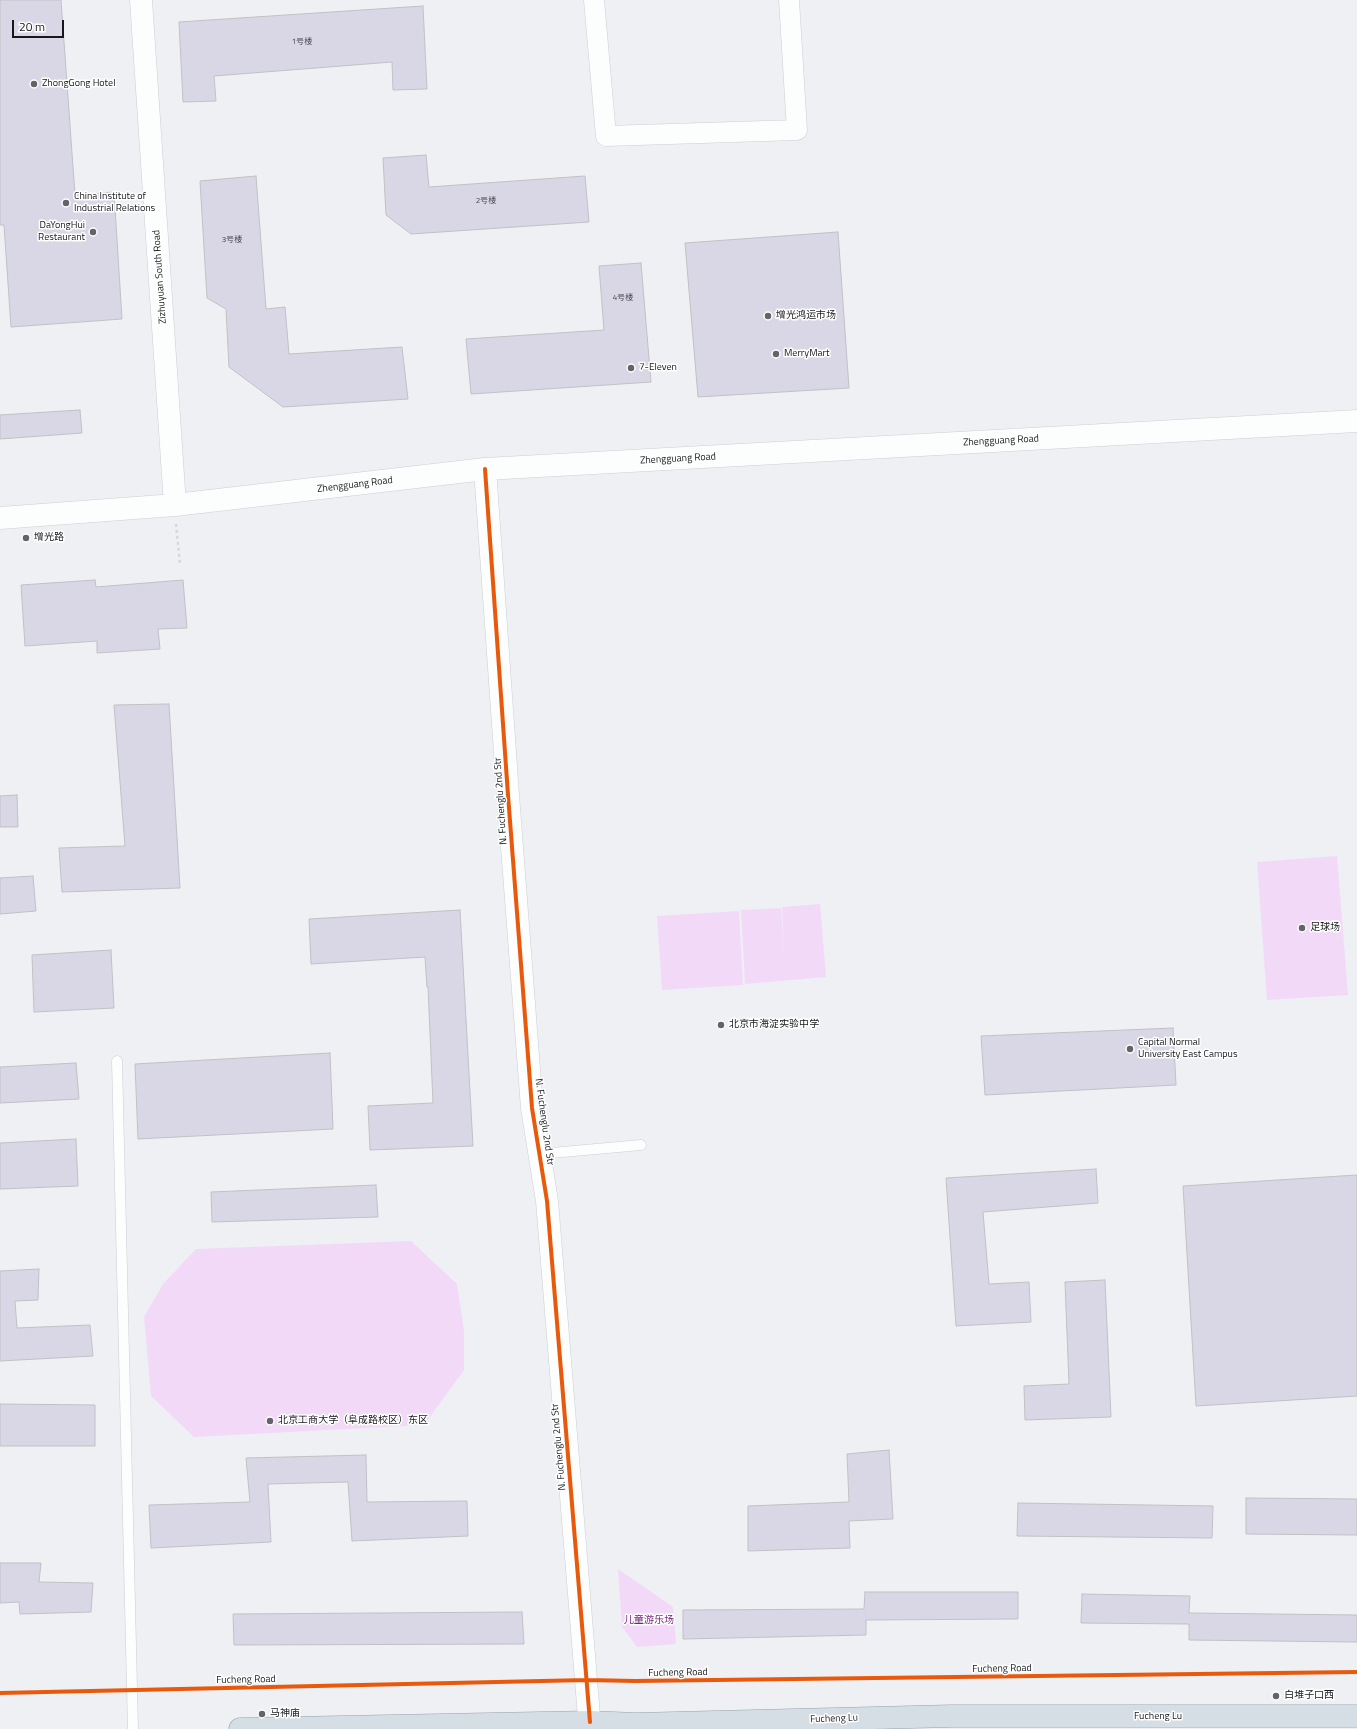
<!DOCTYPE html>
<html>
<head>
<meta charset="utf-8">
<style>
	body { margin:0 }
	#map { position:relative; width:1357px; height:1729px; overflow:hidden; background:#eef0f4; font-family:"Titillium Web",sans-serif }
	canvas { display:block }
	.scale { position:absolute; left:12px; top:20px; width:52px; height:18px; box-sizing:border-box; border:2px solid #16181b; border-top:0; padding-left:5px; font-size:12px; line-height:14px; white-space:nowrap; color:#16181b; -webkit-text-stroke:3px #fff; paint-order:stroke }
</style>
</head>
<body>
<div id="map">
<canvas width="1357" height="1729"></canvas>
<div class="scale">20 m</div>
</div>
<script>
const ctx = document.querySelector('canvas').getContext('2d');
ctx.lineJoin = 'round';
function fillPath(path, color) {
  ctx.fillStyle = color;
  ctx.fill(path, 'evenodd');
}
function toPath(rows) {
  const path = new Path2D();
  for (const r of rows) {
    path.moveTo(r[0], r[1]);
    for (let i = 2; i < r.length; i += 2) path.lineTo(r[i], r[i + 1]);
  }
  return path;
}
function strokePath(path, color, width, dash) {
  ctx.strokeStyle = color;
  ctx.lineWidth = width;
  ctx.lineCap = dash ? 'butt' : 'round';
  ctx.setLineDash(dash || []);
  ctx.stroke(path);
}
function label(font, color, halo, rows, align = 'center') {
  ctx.font = font + ' "Titillium Web","Noto Sans SC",sans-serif';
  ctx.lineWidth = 3;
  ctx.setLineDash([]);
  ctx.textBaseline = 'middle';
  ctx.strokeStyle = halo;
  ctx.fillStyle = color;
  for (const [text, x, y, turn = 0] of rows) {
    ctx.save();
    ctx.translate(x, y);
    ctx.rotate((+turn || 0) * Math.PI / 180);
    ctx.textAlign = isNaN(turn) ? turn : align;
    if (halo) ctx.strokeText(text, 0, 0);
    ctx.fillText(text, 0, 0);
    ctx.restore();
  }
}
fillPath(toPath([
	[1337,856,1348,995,1267,1000,1257,862],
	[820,904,826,977,745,984,741,910,781,908,784,954,782,907],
	[739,911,743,985,662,990,657,916],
	[411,1241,457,1284,464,1331,464,1370,424,1425,194,1437,151,1396,144,1317,163,1284,196,1249],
	[618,1569,673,1607,676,1644,637,1647,622,1627]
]), '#f3d9f8');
const building = toPath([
	[0,0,61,0,75,195,114,192,122,319,11,327,4,225,0,225,0,0],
	[423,6,427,89,393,90,392,62,214,76,216,101,183,102,179,22,423,6],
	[426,155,429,187,585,176,589,222,411,234,386,215,383,158,426,155],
	[256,176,266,309,285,307,289,354,402,347,408,399,283,407,229,367,226,309,207,298,200,181,256,176],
	[838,232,849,388,698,397,685,243,838,232],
	[641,263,651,382,471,394,466,339,604,330,599,266,641,263],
	[80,410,82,433,0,439,0,415,80,410],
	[95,580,96,587,183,580,187,628,158,629,160,649,97,653,97,641,25,646,21,585,95,580],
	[169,704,180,888,62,892,59,848,125,846,114,705,169,704],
	[17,795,18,827,0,827,0,796,17,795],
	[33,876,36,911,0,914,0,878,33,876],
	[460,910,473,1146,370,1150,368,1106,433,1103,428,987,427,987,425,957,311,964,309,919,460,910],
	[111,950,114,1008,34,1012,32,955,111,950],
	[1173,1028,1176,1085,985,1095,981,1036,1173,1028],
	[330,1053,333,1129,138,1139,135,1064,330,1053],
	[76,1063,79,1099,0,1103,0,1067,76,1063],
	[76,1139,78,1186,0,1189,0,1143,76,1139],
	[1096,1169,1098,1203,983,1212,989,1284,1029,1282,1031,1322,956,1326,946,1178,1096,1169],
	[1357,1175,1357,1396,1196,1406,1183,1186,1357,1175],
	[376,1185,378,1217,212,1222,211,1192,376,1185],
	[39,1269,38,1300,15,1301,17,1328,90,1325,93,1356,0,1361,0,1271,39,1269],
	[1105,1280,1111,1417,1025,1420,1024,1386,1069,1384,1065,1282,1105,1280],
	[0,1404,95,1405,95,1446,0,1446,0,1404],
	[889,1450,893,1519,849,1521,850,1548,748,1551,748,1506,849,1502,847,1454,889,1450],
	[366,1455,367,1502,467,1501,468,1536,352,1541,348,1482,268,1484,271,1542,151,1548,149,1505,250,1502,246,1458,366,1455],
	[1246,1498,1357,1499,1357,1535,1246,1534,1246,1498],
	[1018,1503,1213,1506,1212,1538,1017,1536,1018,1503],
	[0,1563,41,1563,39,1582,93,1583,91,1612,20,1614,19,1602,0,1603,0,1563],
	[865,1592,1018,1592,1018,1619,866,1620,866,1635,683,1639,683,1610,864,1609,865,1592],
	[1082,1594,1190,1596,1189,1613,1357,1615,1357,1642,1189,1640,1189,1624,1081,1623,1082,1594],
	[522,1612,524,1644,234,1645,233,1614,522,1612]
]);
fillPath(building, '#d9d7e6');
strokePath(building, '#c0c1c4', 1);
const service = toPath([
	[117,1061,133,1729],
	[540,1154,641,1145]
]);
const minor = toPath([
	[594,0,606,136,797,130,789,0]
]);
const tertiary = toPath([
	[141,0,175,505],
	[485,469,508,795,532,1108,547,1201,590,1729],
	[0,518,175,505,485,469,1357,421]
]);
const trunk = toPath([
	[240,1729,590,1722,636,1724,952,1716,1357,1716]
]);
strokePath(service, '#ccced2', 11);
strokePath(minor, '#ccced2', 21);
strokePath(tertiary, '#ccced2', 23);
strokePath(trunk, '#97a4ab', 23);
strokePath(toPath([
	[176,524,180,564]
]), '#d7d8da', 2.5, [3, 3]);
strokePath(service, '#fcfdfd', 10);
strokePath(minor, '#fcfdfd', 20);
strokePath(tertiary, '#fcfdfd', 22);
strokePath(trunk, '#d4dee4', 22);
strokePath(toPath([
	[485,469,508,795,532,1108,547,1201,590,1722],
	[0,1693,587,1680,635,1681,1357,1672]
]), '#e8590c', 4);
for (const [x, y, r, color] of [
	[34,84,4,"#626467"],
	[66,203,4,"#626467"],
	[93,232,4,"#626467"],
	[768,316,4,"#626467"],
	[776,354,4,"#626467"],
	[631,368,4,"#626467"],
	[26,538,4,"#626467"],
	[1302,928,4,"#626467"],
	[721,1025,4,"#626467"],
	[1130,1049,4,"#626467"],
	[270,1421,4,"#626467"],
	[1276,1696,4,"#626467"],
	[262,1714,4,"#626467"]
]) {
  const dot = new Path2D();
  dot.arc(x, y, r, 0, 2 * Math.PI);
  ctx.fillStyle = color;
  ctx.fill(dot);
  strokePath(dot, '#fff', 1.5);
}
label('8px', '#47484e', null, [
	["1号楼",302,42],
	["2号楼",486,201],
	["3号楼",232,240],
	["4号楼",623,298]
]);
label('10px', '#16181b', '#fff', [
	["ZhongGong Hotel",42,84],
	["China Institute of",74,197],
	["Industrial Relations",74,209],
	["DaYongHui",85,226,"right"],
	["Restaurant",85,238,"right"],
	["增光鸿运市场",776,316],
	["MerryMart",784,354],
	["7-Eleven",639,368],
	["增光路",34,538],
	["足球场",1310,928],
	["北京市海淀实验中学",729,1025],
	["Capital Normal",1138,1043],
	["University East Campus",1138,1055],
	["北京工商大学（阜成路校区）东区",278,1421],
	["白堆子口西",1284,1696],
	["马神庙",270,1714]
], 'left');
label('10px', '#16181b', '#fff', [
	["Zizhuyuan South Road",160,277,-94],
	["Zhengguang Road",1001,441,-3],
	["Zhengguang Road",678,459,-3],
	["Zhengguang Road",355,485,-7],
	["N. Fuchenglu 2nd Str",501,801,-94],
	["N. Fuchenglu 2nd Str",544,1122,82],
	["N. Fuchenglu 2nd Str",559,1447,-95],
	["Fucheng Road",1002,1669,-1],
	["Fucheng Road",678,1673,-1],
	["Fucheng Road",246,1680,-1],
	["Fucheng Lu",1158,1717],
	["Fucheng Lu",834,1719,-2]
]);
label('10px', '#72247a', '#fff', [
	["儿童游乐场",649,1621]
]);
</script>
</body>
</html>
